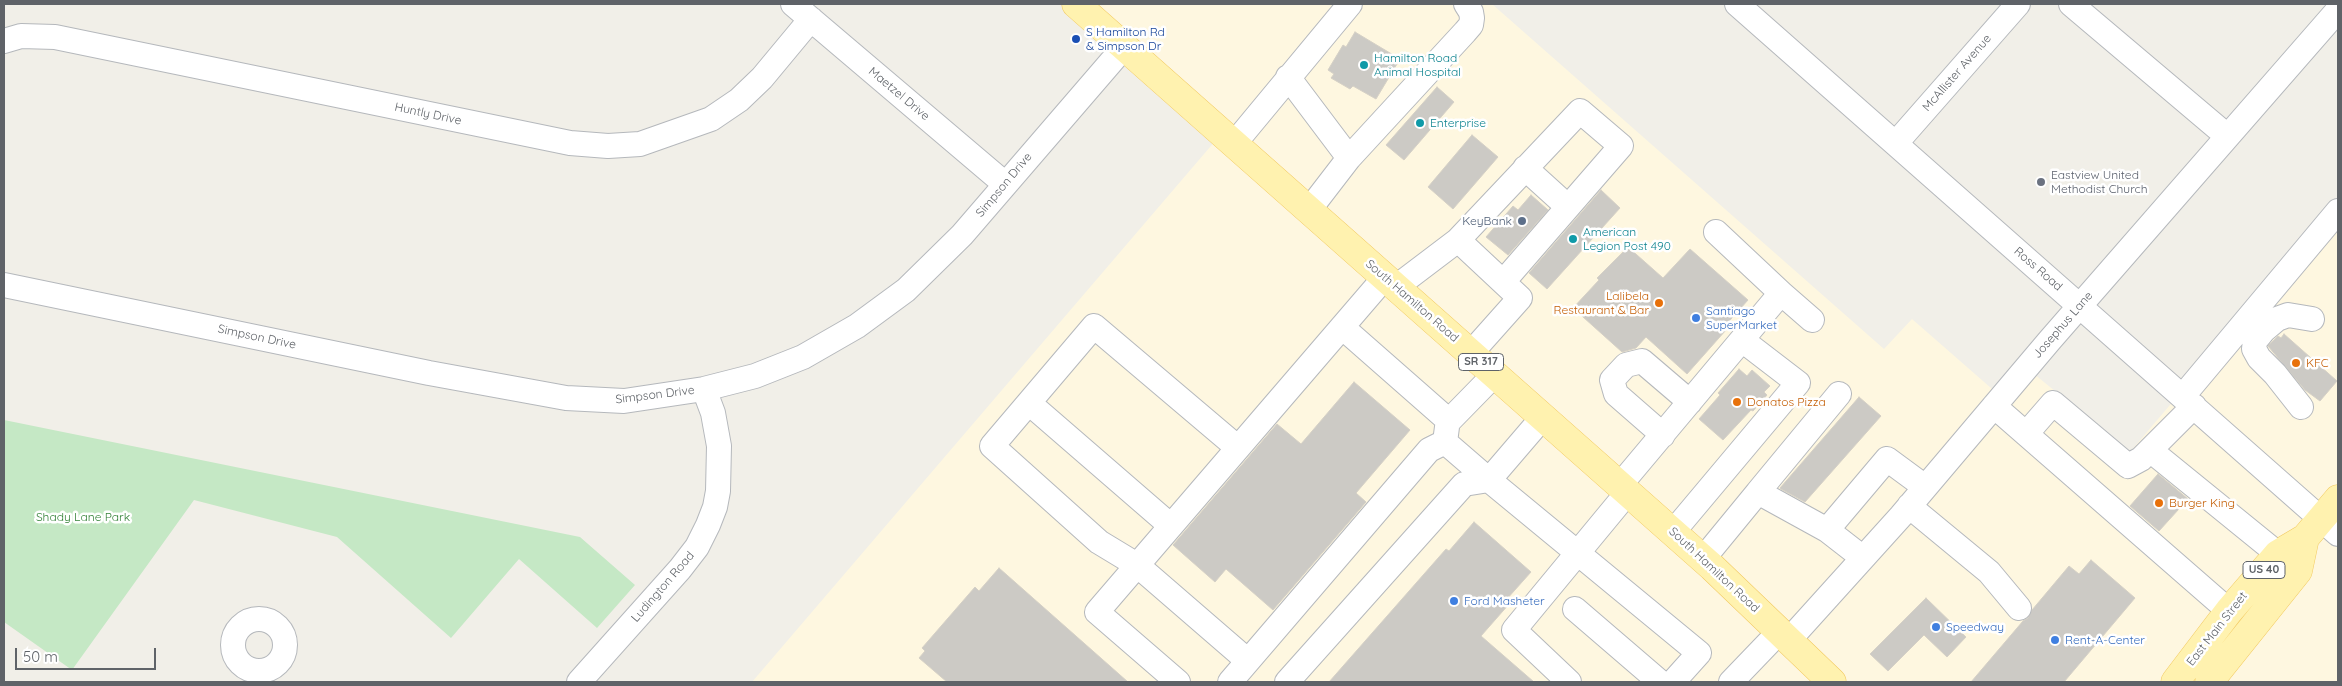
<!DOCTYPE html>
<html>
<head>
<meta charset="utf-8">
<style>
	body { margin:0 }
	#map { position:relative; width:2342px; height:686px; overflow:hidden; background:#f1efe8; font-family:Quicksand,sans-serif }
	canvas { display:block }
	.frame { position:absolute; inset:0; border:5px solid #5f6368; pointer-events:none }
	.scale { position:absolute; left:15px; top:648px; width:141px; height:22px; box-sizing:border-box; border:2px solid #5f6368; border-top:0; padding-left:6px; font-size:15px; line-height:18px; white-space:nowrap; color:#5f6368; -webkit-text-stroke:4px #fff; paint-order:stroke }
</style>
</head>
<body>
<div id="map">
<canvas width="2342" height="686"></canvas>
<div class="frame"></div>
<div class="scale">50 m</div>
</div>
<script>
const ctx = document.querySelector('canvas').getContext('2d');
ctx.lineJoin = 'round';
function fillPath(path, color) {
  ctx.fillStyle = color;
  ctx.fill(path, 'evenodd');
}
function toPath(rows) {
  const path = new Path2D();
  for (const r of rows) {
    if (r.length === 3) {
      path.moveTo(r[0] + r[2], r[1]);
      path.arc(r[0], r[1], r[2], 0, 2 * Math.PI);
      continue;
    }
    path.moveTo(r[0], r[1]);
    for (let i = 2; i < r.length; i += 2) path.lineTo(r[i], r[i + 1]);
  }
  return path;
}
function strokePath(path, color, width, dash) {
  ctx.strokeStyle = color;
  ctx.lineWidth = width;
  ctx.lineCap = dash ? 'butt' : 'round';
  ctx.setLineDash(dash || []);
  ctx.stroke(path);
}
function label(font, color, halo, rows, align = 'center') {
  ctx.font = font + ' Quicksand,sans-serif';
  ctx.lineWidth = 5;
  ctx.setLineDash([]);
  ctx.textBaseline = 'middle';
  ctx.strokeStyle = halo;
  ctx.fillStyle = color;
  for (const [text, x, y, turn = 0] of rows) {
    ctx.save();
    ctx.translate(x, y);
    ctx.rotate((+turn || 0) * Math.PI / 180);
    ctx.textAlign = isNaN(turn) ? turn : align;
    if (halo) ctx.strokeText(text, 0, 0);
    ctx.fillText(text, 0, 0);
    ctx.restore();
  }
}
fillPath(toPath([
	[1076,4,1492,4,1884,349,1912,319,1999,395,2023,365,2130,452,2338,207,2338,682,752,682,1222,133]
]), '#fef7e0');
fillPath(toPath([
	[4,420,580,537,635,585,597,628,519,559,451,638,337,537,194,500,72,670,4,622]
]), '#c5e8c5');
const building = toPath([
	[1355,32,1400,59,1376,99,1353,86,1350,89,1331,78,1334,74,1328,70,1343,45,1346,47,1355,32],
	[1437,87,1454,102,1404,160,1386,145,1437,87],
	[1472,135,1498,157,1453,209,1428,187,1472,135],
	[1601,190,1620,208,1547,289,1529,273,1601,190],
	[1531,195,1548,210,1508,255,1486,237,1513,206,1518,210,1531,195],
	[1628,247,1663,278,1690,249,1748,300,1723,328,1726,330,1687,374,1646,337,1636,348,1622,352,1573,308,1599,280,1597,278,1628,247],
	[2284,334,2337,381,2320,401,2305,390,2268,346,2278,336,2281,338,2284,334],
	[1739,369,1747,376,1752,370,1770,386,1764,392,1767,395,1753,411,1751,410,1723,440,1699,419,1720,395,1718,393,1739,369],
	[1354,382,1410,430,1356,493,1366,502,1273,610,1226,569,1215,582,1173,545,1277,424,1301,444,1354,382],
	[1859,397,1881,416,1805,502,1781,489,1780,488,1859,397],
	[2158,474,2188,499,2159,531,2130,506,2158,474],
	[1474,522,1531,572,1506,600,1510,603,1481,636,1534,682,1329,682,1446,549,1449,551,1474,522],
	[2091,560,2135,598,2064,682,1971,682,2023,621,2028,618,2032,610,2069,566,2079,574,2091,560],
	[999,568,1128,682,947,682,919,658,925,651,922,648,975,587,979,591,999,568],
	[1926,598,1966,637,1947,657,1924,635,1888,671,1870,654,1926,598]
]);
fillPath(building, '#cccac5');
strokePath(building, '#d6d1c6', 1);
const minor = toPath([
	[793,4,1005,184],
	[1737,4,2338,534],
	[2071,4,2227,136],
	[4,41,21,36,55,37,570,143,608,146,640,144,711,119,739,100,762,78,811,19],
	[1288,77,1349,158,1309,210],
	[1896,143,2018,4],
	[1234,144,1350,4],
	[1349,158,1465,32,1471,25,1472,18,1471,12,1466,4],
	[1525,168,1568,207],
	[1458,240,1580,111,1621,146,1503,282],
	[4,285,429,373,566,398,624,401,704,389,755,376,803,357,857,326,906,290,962,235,1124,47],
	[1396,287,1458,240,1520,298,1471,353],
	[1781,293,1812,320],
	[1342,327,1449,421,1495,374],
	[2183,396,2338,211],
	[1029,403,1171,526],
	[1994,406,2229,611],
	[2301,407,2275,374,2259,358,2254,349,2255,341,2264,330,2277,319,2288,315,2312,319],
	[1543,417,1489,480,1699,653,1673,682],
	[1447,427,1445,442,1489,480],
	[2026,434,2053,403,2128,466,2141,459,2194,406],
	[1663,435,1616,394,1612,380,1626,365,1642,361,1690,402],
	[1238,448,1094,326,992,446,1099,542,1137,565,1248,661],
	[2150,450,2278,554],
	[1620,485,1781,293,1716,232],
	[1758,492,1839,394],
	[1909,506,1989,572,2019,608],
	[1827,530,1863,558],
	[1673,532,1798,383,1742,340],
	[1703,559,1758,492,1827,530,1887,459,1925,487],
	[1575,609,1660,682],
	[259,645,26],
	[1789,640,1901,516,2050,340,2338,10],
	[579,682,680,569,697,547,708,525,715,507,718,491,719,446,713,413,704,389],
	[1178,682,1097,612,1385,277],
	[1230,682,1429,450,1445,442],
	[1287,682,1464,484,1489,480],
	[1569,682,1514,630,1628,492],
	[1731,682,1780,631]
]);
const major = toPath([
	[1076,4,1712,567,1832,682],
	[2175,682,2229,611,2278,554,2305,538,2338,499],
	[2209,682,2298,571,2305,538]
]);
strokePath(minor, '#b5b8bc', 26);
strokePath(major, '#f2c960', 29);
strokePath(minor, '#fff', 24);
strokePath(major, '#fff2af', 28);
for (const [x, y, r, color] of [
	[1076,39,5,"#1a4fb4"],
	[1364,65,5,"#0f9aa8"],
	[1420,123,5,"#0f9aa8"],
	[2041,182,5,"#6b7280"],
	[1522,221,5,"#5c6f8a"],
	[1573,239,5,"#0f9aa8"],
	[1659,303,5,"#e8710a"],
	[1696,318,5,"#3f7fe0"],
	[2296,363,5,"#e8710a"],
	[1737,402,5,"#e8710a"],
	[2159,503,5,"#e8710a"],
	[1454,601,5,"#3f7fe0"],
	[1936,627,5,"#3f7fe0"],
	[2055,640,5,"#3f7fe0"]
]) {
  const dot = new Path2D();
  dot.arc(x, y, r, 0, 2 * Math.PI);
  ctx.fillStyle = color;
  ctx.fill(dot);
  strokePath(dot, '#fff', 2);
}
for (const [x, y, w] of [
	[1481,362,45],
	[2264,570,42]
]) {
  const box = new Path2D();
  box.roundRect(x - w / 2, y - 8.5, w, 17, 4);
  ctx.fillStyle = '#fff';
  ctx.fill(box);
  strokePath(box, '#5f6368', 1);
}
label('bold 11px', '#5f6368', null, [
	["SR 317",1481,362],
	["US 40",2264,570]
]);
label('12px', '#164399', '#fff', [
	["S Hamilton Rd",1086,32],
	["& Simpson Dr",1086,46]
], 'left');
label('12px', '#0d838f', '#fff', [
	["Hamilton Road",1374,58],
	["Animal Hospital",1374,72],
	["Enterprise",1430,123],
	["American",1583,232],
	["Legion Post 490",1583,246]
], 'left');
label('12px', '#5f6368', '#fff', [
	["McAllister Avenue",1957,73,-49],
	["Maetzel Drive",899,94,40],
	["Huntly Drive",428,114,12],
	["Simpson Drive",1004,185,-50],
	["Ross Road",2038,269,41],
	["South Hamilton Road",1412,301,41],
	["Josephus Lane",2063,325,-49],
	["Simpson Drive",257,337,12],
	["Simpson Drive",655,395,-7],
	["South Hamilton Road",1714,570,43],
	["Ludington Road",663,587,-49],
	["East Main Street",2217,629,-52]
]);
label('12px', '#5b616d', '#fff', [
	["Eastview United",2051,175],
	["Methodist Church",2051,189]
], 'left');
label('12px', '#4e5e75', '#fff', [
	["KeyBank",1512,221]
], 'right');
label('12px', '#c56008', '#fff', [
	["Lalibela",1649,296,"right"],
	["Restaurant & Bar",1649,310,"right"],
	["KFC",2306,363],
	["Donatos Pizza",1747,402],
	["Burger King",2169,503]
], 'left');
label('12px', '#366cbe', '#fff', [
	["Santiago",1706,311],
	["SuperMarket",1706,325],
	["Ford Masheter",1464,601],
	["Speedway",1946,627],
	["Rent-A-Center",2065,640]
], 'left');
label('12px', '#348238', '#fff', [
	["Shady Lane Park",83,517]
]);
</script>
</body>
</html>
